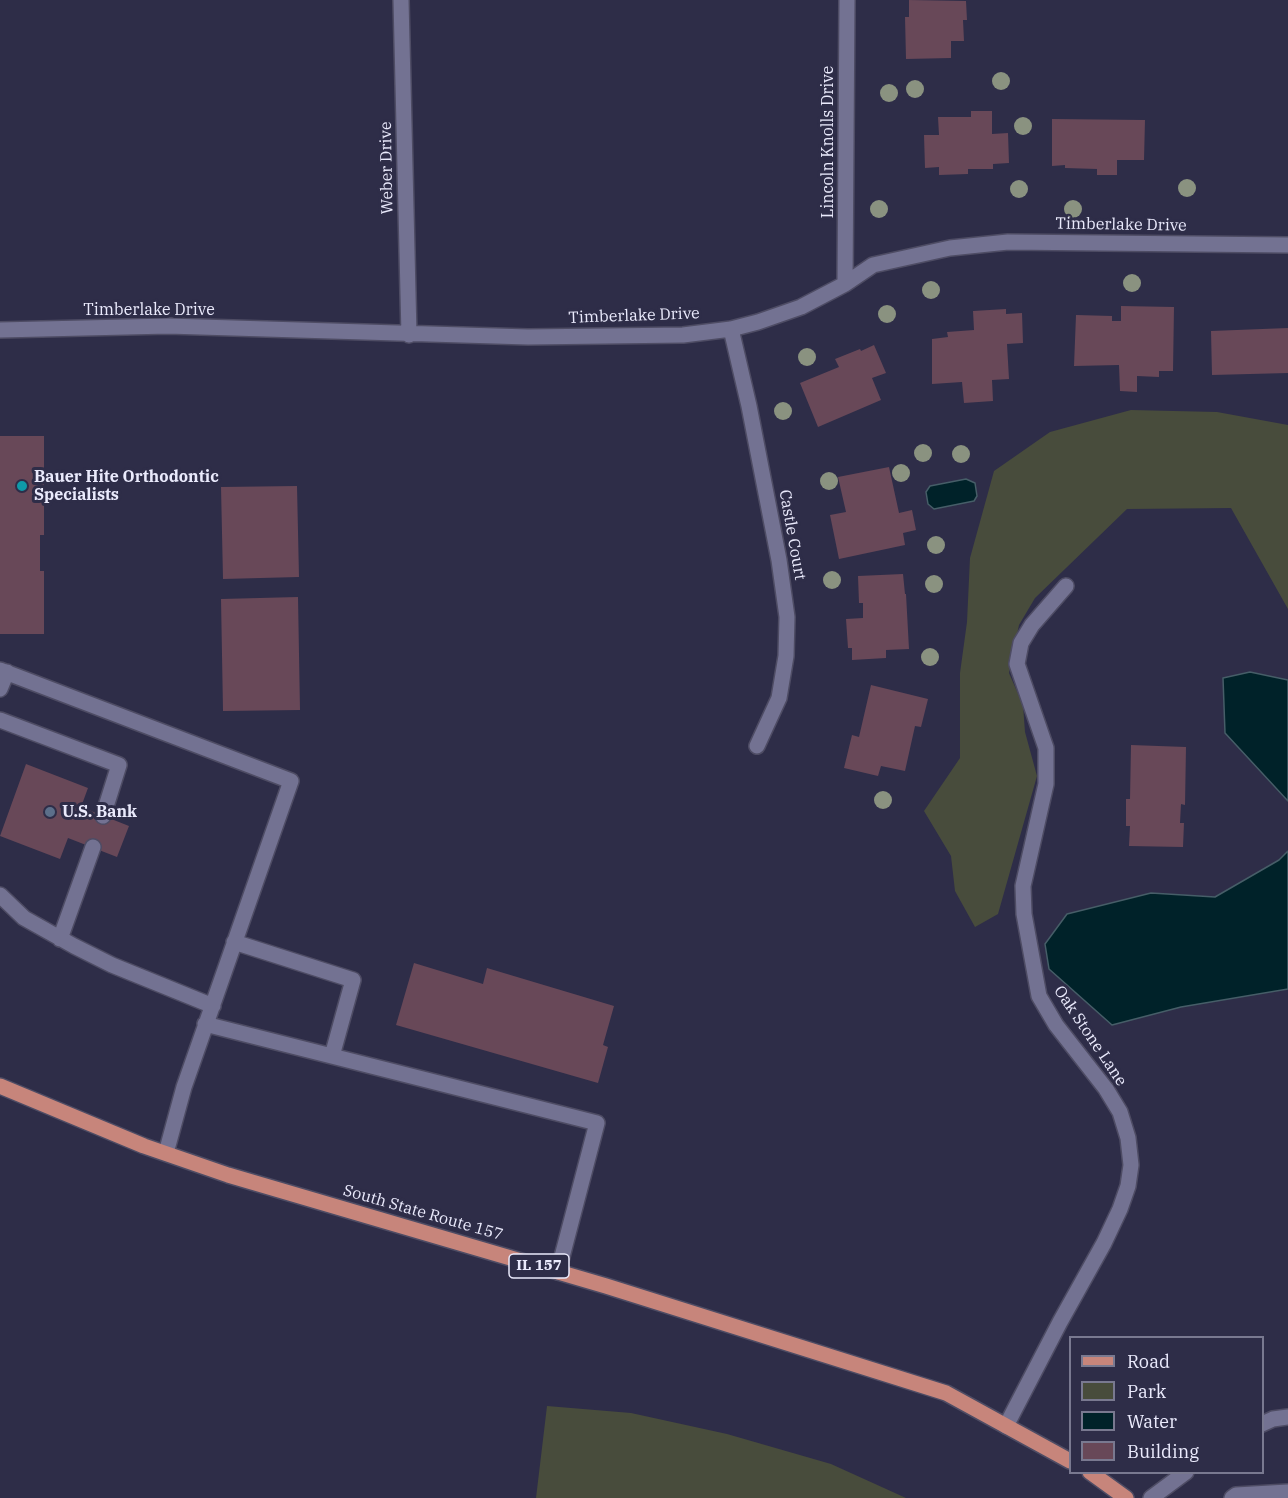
<!DOCTYPE html>
<html>
<head>
<meta charset="utf-8">
<style>
	body { margin:0 }
	#map { position:relative; width:1288px; height:1498px; overflow:hidden; background:#2e2d48; font-family:"IBM Plex Serif",serif }
	canvas { display:block }
	.legend { position:absolute; left:1069px; top:1336px; width:195px; height:138px; box-sizing:border-box; background:#2e2d48; border:2px solid #797990; margin:0; padding:8px 10px; list-style:none; font-size:18px; color:#eaeafc }
	.legend li { display:flex; align-items:center; gap:12px; height:30px }
	.legend b { width:30px; border:2px solid #797990 }
</style>
</head>
<body>
<div id="map">
<canvas width="1288" height="1498"></canvas>
<ul class="legend">
<li><b style="height:8px;background:#c7857b"></b>Road</li>
<li><b style="height:16px;background:#484c3c"></b>Park</li>
<li><b style="height:16px;background:#002229"></b>Water</li>
<li><b style="height:16px;background:#684858"></b>Building</li>
</ul>
</div>
<script>
const ctx = document.querySelector('canvas').getContext('2d');
ctx.lineJoin = 'round';
function fillPath(path, color) {
  ctx.fillStyle = color;
  ctx.fill(path, 'evenodd');
}
function toPath(rows) {
  const path = new Path2D();
  for (const r of rows) {
    path.moveTo(r[0], r[1]);
    for (let i = 2; i < r.length; i += 2) path.lineTo(r[i], r[i + 1]);
  }
  return path;
}
function strokePath(path, color, width, dash) {
  ctx.strokeStyle = color;
  ctx.lineWidth = width;
  ctx.lineCap = dash ? 'butt' : 'round';
  ctx.setLineDash(dash || []);
  ctx.stroke(path);
}
function label(font, color, halo, rows, align = 'center') {
  ctx.font = font + ' "IBM Plex Serif",serif';
  ctx.lineWidth = 6;
  ctx.setLineDash([]);
  ctx.textBaseline = 'middle';
  ctx.strokeStyle = halo;
  ctx.fillStyle = color;
  for (const [text, x, y, turn = 0] of rows) {
    ctx.save();
    ctx.translate(x, y);
    ctx.rotate((+turn || 0) * Math.PI / 180);
    ctx.textAlign = isNaN(turn) ? turn : align;
    if (halo) ctx.strokeText(text, 0, 0);
    ctx.fillText(text, 0, 0);
    ctx.restore();
  }
}
fillPath(toPath([
	[1131,410,1217,412,1288,425,1288,609,1231,508,1127,509,1035,598,1019,625,1009,673,1023,705,1025,732,1037,776,998,914,975,927,955,891,951,856,924,811,960,758,960,673,967,622,970,558,994,471,1050,432],
	[547,1406,631,1413,727,1434,831,1464,906,1498,536,1498]
]), '#484c3c');
const water = toPath([
	[966,479,975,483,977,496,974,501,934,509,928,504,926,492,930,486,966,479],
	[1250,672,1288,680,1288,801,1225,733,1223,678,1250,672],
	[1288,851,1288,989,1181,1007,1112,1025,1049,969,1045,944,1067,914,1151,893,1215,897,1279,860,1288,851]
]);
fillPath(water, '#002229');
strokePath(water, '#465e68', 1.5);
fillPath(toPath([
	[909,0,966,1,967,20,963,20,964,41,951,41,951,58,906,59,905,17,909,17],
	[971,111,992,111,992,134,1008,133,1009,163,993,164,993,169,968,169,968,174,939,175,939,167,925,168,924,135,939,135,938,117,971,117],
	[1052,119,1145,120,1144,160,1117,160,1117,175,1097,175,1097,169,1065,168,1065,165,1052,166],
	[1121,306,1174,307,1173,371,1159,371,1159,377,1137,376,1137,392,1120,391,1119,365,1074,366,1076,315,1112,316,1112,321,1121,321],
	[1006,309,1006,314,1022,313,1023,343,1007,344,1009,379,992,380,993,401,964,403,962,382,932,384,932,339,948,337,947,332,974,330,973,311],
	[1288,328,1288,373,1212,375,1211,331],
	[874,345,886,373,872,378,881,400,818,427,800,383,839,367,835,359,860,349,861,351],
	[0,436,44,436,44,535,40,535,40,571,44,571,44,634,0,634],
	[889,467,899,513,912,510,916,530,903,533,905,545,839,559,830,515,846,512,838,477],
	[297,486,299,577,223,579,221,487],
	[903,574,905,594,906,594,909,649,886,650,886,658,852,660,852,648,848,648,846,619,863,618,863,603,859,603,858,576],
	[298,597,300,710,223,711,221,599],
	[871,685,928,699,921,727,915,726,905,771,881,766,878,776,844,768,852,735,859,737],
	[1131,745,1186,747,1185,805,1181,804,1180,823,1184,823,1183,847,1129,846,1130,826,1126,826,1126,799,1130,799],
	[26,764,88,788,81,807,129,826,117,857,68,838,60,859,0,836],
	[414,963,483,984,487,968,614,1006,603,1045,608,1047,598,1083,396,1025]
]), '#684858');
const lane = toPath([
	[0,670,291,781,184,1087,166,1153],
	[0,689,7,672],
	[0,720,119,765,103,816],
	[0,895,24,918,74,946,112,965,213,1006],
	[60,939,93,847],
	[234,942,353,980,332,1056],
	[205,1024,597,1123,558,1272],
	[1262,1424,1273,1419,1288,1417],
	[1151,1498,1186,1472]
]);
const street = toPath([
	[401,0,409,335],
	[845,284,847,0],
	[731,329,749,406,779,560,787,617,786,656,779,698,757,746],
	[0,330,168,326,528,337,683,335,731,329,758,322,801,307,845,284,873,265,950,248,1008,242,1288,245],
	[1006,1426,1060,1322,1104,1243,1120,1209,1128,1186,1131,1165,1128,1138,1120,1112,1106,1089,1056,1025,1039,996,1024,914,1023,886,1046,784,1046,748,1017,664,1021,643,1032,625,1066,586],
	[1232,1498,1236,1495,1288,1492]
]);
const primary = toPath([
	[0,1086,144,1146,228,1175,606,1286,946,1393,1070,1461],
	[1090,1472,1126,1498]
]);
strokePath(lane, '#4e4c64', 18);
strokePath(street, '#4e4c64', 18);
strokePath(primary, '#4e4c64', 18);
strokePath(lane, '#737292', 15);
strokePath(street, '#737292', 15);
strokePath(primary, '#c7857b', 15);
ctx.fillStyle = '#8a9280';
for (const [x, y] of [
	[1001,81],
	[915,89],
	[889,93],
	[1023,126],
	[1187,188],
	[1019,189],
	[879,209],
	[1073,209],
	[1132,283],
	[931,290],
	[887,314],
	[807,357],
	[783,411],
	[923,453],
	[961,454],
	[901,473],
	[829,481],
	[936,545],
	[832,580],
	[934,584],
	[930,657],
	[883,800]
]) {
  ctx.beginPath();
  ctx.arc(x, y, 9, 0, 2 * Math.PI);
  ctx.fill();
}
for (const [x, y, r, color] of [
	[22,486,6,"#0f9aa8"],
	[50,812,6,"#5c6f8a"]
]) {
  const dot = new Path2D();
  dot.arc(x, y, r, 0, 2 * Math.PI);
  ctx.fillStyle = color;
  ctx.fill(dot);
  strokePath(dot, '#2e2d48', 2);
}
for (const [x, y, w] of [
	[539,1266,60]
]) {
  const box = new Path2D();
  box.roundRect(x - w / 2, y - 12, w, 24, 4.5);
  ctx.fillStyle = '#2e2d48';
  ctx.fill(box);
  strokePath(box, '#eaeafc', 1.5);
}
label('bold 15px', '#eaeafc', null, [
	["IL 157",539,1266]
]);
label('16px', '#eaeafc', '#2e2d48', [
	["Lincoln Knolls Drive",828,142,-90],
	["Weber Drive",387,168,-91],
	["Timberlake Drive",1121,225,1],
	["Timberlake Drive",149,310],
	["Timberlake Drive",634,316,-2],
	["Castle Court",792,535,80],
	["Oak Stone Lane",1090,1036,56],
	["South State Route 157",423,1213,16]
]);
label('bold 16px', '#eaeafc', '#2e2d48', [
	["Bauer Hite Orthodontic",34,477],
	["Specialists",34,495],
	["U.S. Bank",62,812]
], 'left');
</script>
</body>
</html>
